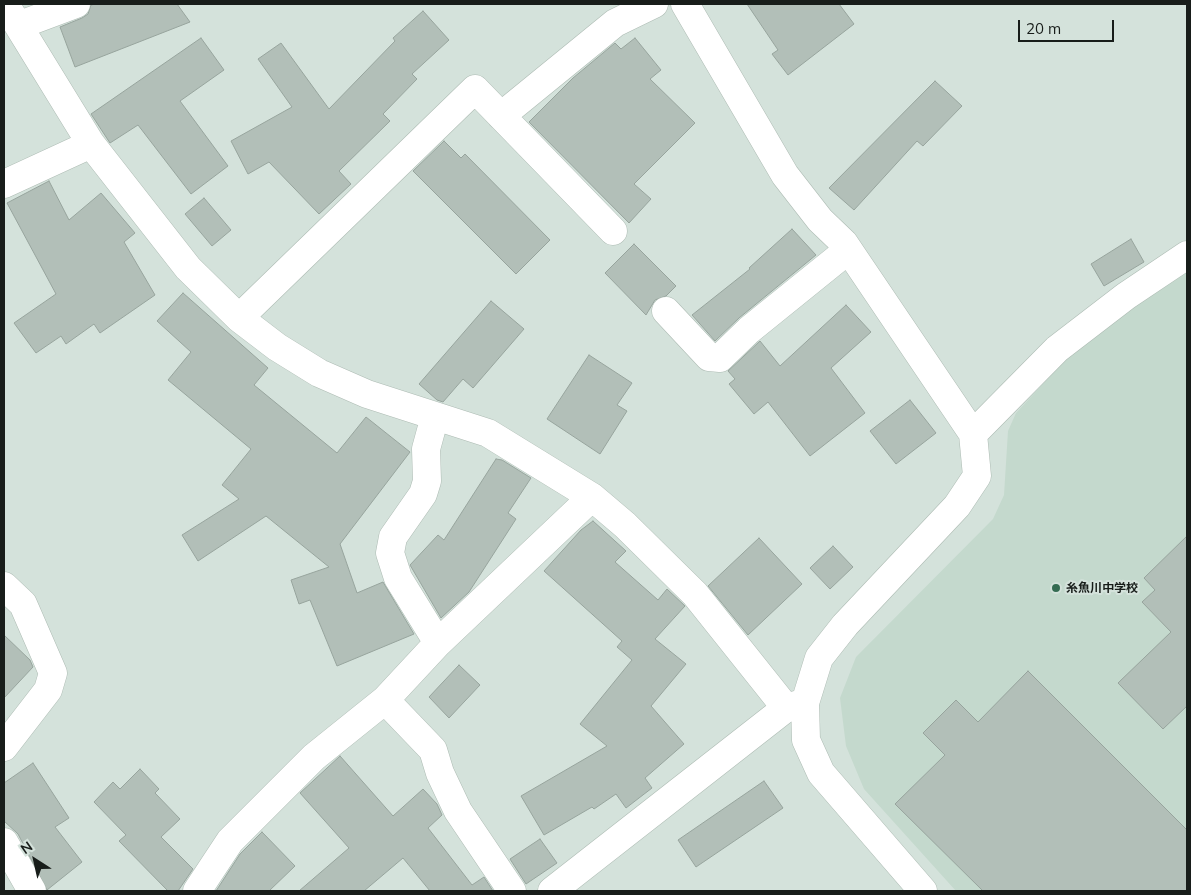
<!DOCTYPE html>
<html>
<head>
<meta charset="utf-8">
<style>
	body { margin:0 }
	#map { position:relative; width:1191px; height:895px; overflow:hidden; background:#d4e2db; font-family:Mulish,sans-serif }
	canvas { display:block }
	.frame { position:absolute; inset:0; border:5px solid #181d1a; pointer-events:none }
	.north { position:absolute; left:10px; top:835px; width:50px; height:50px; -webkit-text-stroke:4px #d4e2db; paint-order:stroke; rotate:325deg; font-size:14px; font-weight:700; line-height:20px; text-align:center; color:#181d1a }
	.north::after { content:''; display:block; margin:auto; width:18px; height:22px; background:#181d1a; clip-path:polygon(50% 0,100% 100%,50% 72%,0 100%) }
	.scale { position:absolute; left:1018px; top:20px; width:96px; height:22px; box-sizing:border-box; border:2px solid #181d1a; border-top:0; padding-left:6px; font-size:15px; line-height:18px; white-space:nowrap; color:#181d1a; -webkit-text-stroke:4px #d4e2db; paint-order:stroke }
</style>
</head>
<body>
<div id="map">
<canvas width="1191" height="895"></canvas>
<div class="frame"></div>
<div class="north">N</div>
<div class="scale">20 m</div>
</div>
<script>
const ctx = document.querySelector('canvas').getContext('2d');
ctx.lineJoin = 'round';
function fillPath(path, color) {
  ctx.fillStyle = color;
  ctx.fill(path, 'evenodd');
}
function toPath(rows) {
  const path = new Path2D();
  for (const r of rows) {
    path.moveTo(r[0], r[1]);
    for (let i = 2; i < r.length; i += 2) path.lineTo(r[i], r[i + 1]);
  }
  return path;
}
function strokePath(path, color, width, dash) {
  ctx.strokeStyle = color;
  ctx.lineWidth = width;
  ctx.lineCap = dash ? 'butt' : 'round';
  ctx.setLineDash(dash || []);
  ctx.stroke(path);
}
function label(font, color, halo, rows, align = 'center') {
  ctx.font = font + ' Mulish,"Noto Sans JP",sans-serif';
  ctx.lineWidth = 4;
  ctx.setLineDash([]);
  ctx.textBaseline = 'middle';
  ctx.strokeStyle = halo;
  ctx.fillStyle = color;
  for (const [text, x, y, turn = 0] of rows) {
    ctx.save();
    ctx.translate(x, y);
    ctx.rotate((+turn || 0) * Math.PI / 180);
    ctx.textAlign = isNaN(turn) ? turn : align;
    if (halo) ctx.strokeText(text, 0, 0);
    ctx.fillText(text, 0, 0);
    ctx.restore();
  }
}
fillPath(toPath([
	[1187,272,1187,891,956,891,864,789,846,746,840,698,856,657,993,519,1004,495,1008,431,1016,413,1068,357,1137,305]
]), '#c4d9cd');
const building = toPath([
	[95,4,177,4,190,22,75,67,60,27,82,18,88,14,91,5,95,4],
	[747,4,839,4,854,24,788,75,772,54,778,50,747,4],
	[423,11,449,40,412,74,417,79,383,114,390,121,339,171,351,184,319,214,269,162,248,174,231,141,292,107,258,59,281,43,329,109,395,41,393,38,423,11],
	[201,38,224,70,180,101,228,166,191,194,138,125,110,143,91,114,201,38],
	[635,38,661,70,650,79,695,123,634,184,651,199,629,223,529,122,573,78,615,43,621,49,635,38],
	[935,81,962,106,923,146,917,141,854,210,829,188,935,81],
	[444,141,461,158,465,154,550,240,516,274,413,171,444,141],
	[49,181,69,220,101,193,135,233,124,242,155,295,100,333,94,324,66,344,61,336,36,353,14,323,56,294,7,203,49,181],
	[204,198,231,230,212,246,185,214,204,198],
	[792,229,816,255,739,318,715,341,692,315,750,269,749,268,792,229],
	[1131,239,1144,262,1104,286,1091,264,1131,239],
	[634,244,676,286,666,296,655,300,646,315,605,273,634,244],
	[183,293,268,368,254,385,337,453,366,417,410,452,340,544,357,593,383,582,414,634,337,666,310,600,299,604,291,580,329,567,266,516,198,561,182,535,239,499,222,485,251,449,168,380,191,352,157,321,183,293],
	[491,301,524,329,473,388,463,379,443,402,437,400,419,384,491,301],
	[846,305,871,332,831,368,865,413,810,456,768,402,754,414,729,384,735,379,728,371,760,341,780,366,846,305],
	[589,355,632,383,617,405,627,411,600,454,547,419,589,355],
	[910,400,936,433,896,464,870,431,910,400],
	[496,459,502,460,531,478,508,513,516,519,469,592,441,618,410,565,438,535,444,540,496,459],
	[593,521,626,551,615,562,658,600,667,589,685,606,655,639,686,664,651,706,684,744,645,778,652,788,626,808,616,794,594,809,592,807,544,835,521,796,607,746,580,724,632,660,617,647,622,641,544,571,581,530,593,521],
	[1187,536,1187,706,1163,729,1118,683,1171,632,1142,602,1155,590,1144,578,1187,536],
	[759,538,802,584,748,635,708,586,759,538],
	[833,546,853,567,830,589,810,568,833,546],
	[4,635,30,660,33,667,4,698,4,635],
	[459,665,480,685,449,718,429,697,459,665],
	[1028,671,1187,830,1187,891,983,891,895,804,945,755,923,733,956,700,978,722,1028,671],
	[340,756,393,816,423,789,437,804,442,815,428,828,472,885,484,877,493,891,430,891,403,858,364,891,299,891,349,848,300,793,340,756],
	[33,763,69,818,55,827,82,862,47,890,18,834,4,821,4,783,33,763],
	[140,769,159,789,155,793,180,819,161,837,193,869,178,891,168,891,119,841,126,835,94,802,113,782,120,789,140,769],
	[764,781,783,808,696,867,678,840,764,781],
	[262,832,295,866,269,891,216,891,240,854,262,832],
	[540,839,557,863,526,884,510,859,540,839]
]);
fillPath(building, '#b2bfb8');
strokePath(building, '#97a49d', 1);
const minor = toPath([
	[5,4,91,144,188,268,239,318,277,347,319,373,367,394,488,433,592,497,625,525,695,594,786,708],
	[685,4,785,175,820,220,844,243,973,434,977,476,957,506,845,625,819,658,805,703,806,740,821,773,923,891],
	[20,25,76,4],
	[501,116,615,23,654,4],
	[4,184,91,144],
	[666,311,709,357,720,358,749,330,848,250],
	[239,318,475,89,613,231],
	[435,416,426,449,427,481,423,494,393,537,390,553,398,578,438,643],
	[973,434,1057,349,1126,296,1187,255],
	[4,586,23,604,53,673,48,690,4,747],
	[385,700,433,750,440,773,458,811,512,891],
	[4,842,32,891],
	[197,891,230,841,314,757,385,700,438,643,592,497],
	[552,891,786,708,803,703]
]);
strokePath(minor, '#adbbb3', 29);
strokePath(minor, '#fff', 28);
for (const [x, y, r, color] of [
	[1056,588,5,"#356c52"]
]) {
  const dot = new Path2D();
  dot.arc(x, y, r, 0, 2 * Math.PI);
  ctx.fillStyle = color;
  ctx.fill(dot);
  strokePath(dot, '#d4e2db', 2);
}
label('bold 12px', '#181d1a', '#d4e2db', [
	["糸魚川中学校",1066,588]
], 'left');
</script>
</body>
</html>
